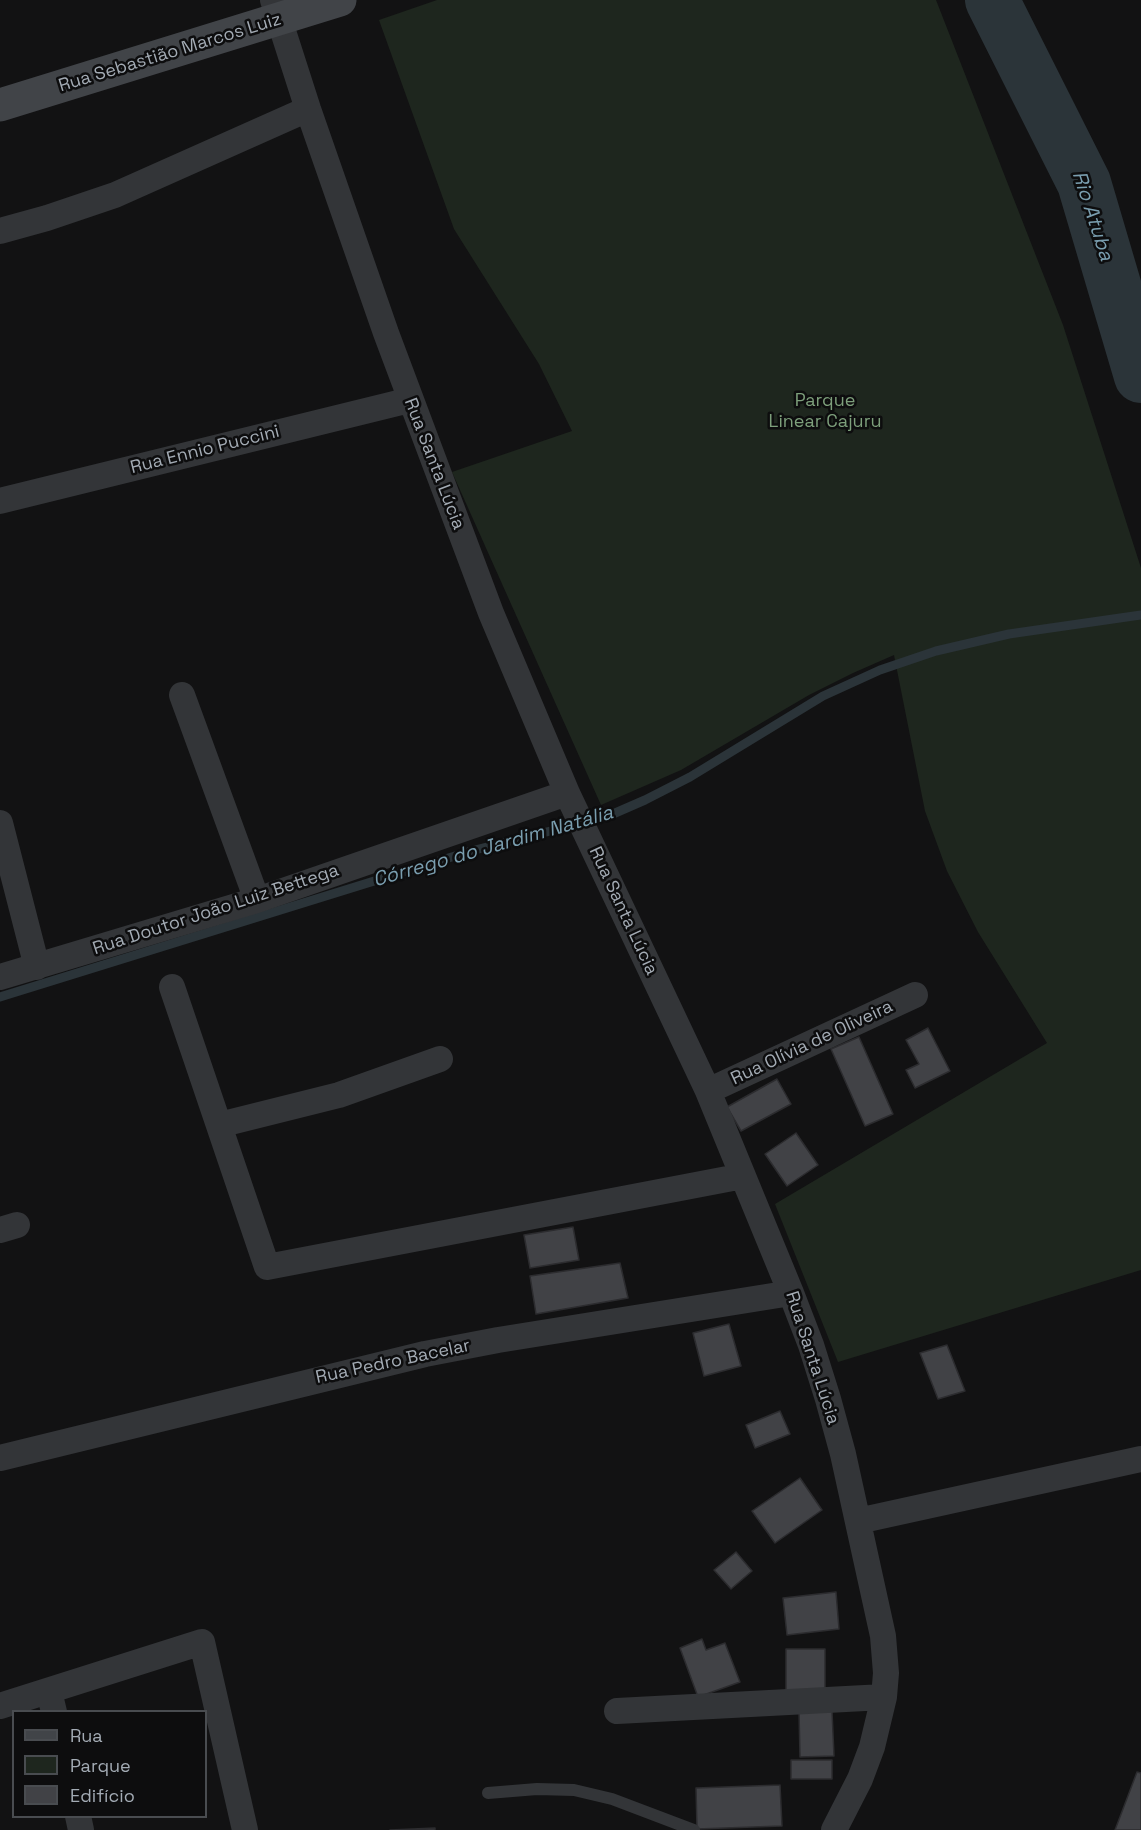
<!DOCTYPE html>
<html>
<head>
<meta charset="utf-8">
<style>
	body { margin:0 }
	#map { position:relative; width:1141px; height:1830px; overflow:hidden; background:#121213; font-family:"Space Grotesk",sans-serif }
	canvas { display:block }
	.legend { position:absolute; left:12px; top:1710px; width:195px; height:108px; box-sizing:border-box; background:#0d0d0e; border:2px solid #494c50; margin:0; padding:8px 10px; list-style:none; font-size:18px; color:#a3abb4 }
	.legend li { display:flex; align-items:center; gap:12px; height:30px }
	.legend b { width:30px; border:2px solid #494c50 }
</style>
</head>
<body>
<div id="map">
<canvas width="1141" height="1830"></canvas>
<ul class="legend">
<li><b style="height:8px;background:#414448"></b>Rua</li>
<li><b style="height:16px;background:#1e261e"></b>Parque</li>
<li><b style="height:16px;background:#414246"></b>Edifício</li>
</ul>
</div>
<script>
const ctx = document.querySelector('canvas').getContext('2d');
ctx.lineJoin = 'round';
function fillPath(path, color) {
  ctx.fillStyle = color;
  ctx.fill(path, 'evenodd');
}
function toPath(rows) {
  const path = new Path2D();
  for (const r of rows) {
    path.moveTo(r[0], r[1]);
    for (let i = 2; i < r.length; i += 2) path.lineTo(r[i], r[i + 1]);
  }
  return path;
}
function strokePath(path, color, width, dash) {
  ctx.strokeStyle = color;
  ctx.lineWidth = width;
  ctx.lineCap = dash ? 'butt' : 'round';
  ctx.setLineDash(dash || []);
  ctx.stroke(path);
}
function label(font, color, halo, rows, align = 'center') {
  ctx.font = font + ' "Space Grotesk",sans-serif';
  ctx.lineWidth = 5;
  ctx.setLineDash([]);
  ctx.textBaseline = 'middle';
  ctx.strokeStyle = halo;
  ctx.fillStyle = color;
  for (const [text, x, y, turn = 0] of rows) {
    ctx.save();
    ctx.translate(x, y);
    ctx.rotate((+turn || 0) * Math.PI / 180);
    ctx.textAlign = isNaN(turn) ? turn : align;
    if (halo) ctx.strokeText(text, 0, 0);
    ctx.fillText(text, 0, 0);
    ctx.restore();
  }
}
fillPath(toPath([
	[437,0,936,0,1063,325,1141,568,1141,1270,838,1362,775,1204,1047,1043,978,932,947,871,925,811,894,655,853,673,809,695,681,770,601,805,452,472,572,431,539,364,454,229,379,20]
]), '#1e261e');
strokePath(toPath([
	[0,997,471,851,606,817,645,800,690,777,823,696,880,670,936,651,1009,634,1141,615]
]), '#2b3439', 9);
strokePath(toPath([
	[992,0,1084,183,1141,376]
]), '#2b3439', 54);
const building = toPath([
	[928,1028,950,1071,915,1088,906,1070,919,1064,906,1040,928,1028],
	[859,1037,893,1114,865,1126,831,1049,859,1037],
	[777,1079,791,1104,741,1131,727,1107,777,1079],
	[796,1133,818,1165,787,1186,765,1154,796,1133],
	[573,1227,579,1260,530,1268,524,1235,573,1227],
	[620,1263,628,1298,536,1314,530,1276,620,1263],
	[729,1324,741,1366,704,1376,693,1333,729,1324],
	[947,1345,965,1391,938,1399,920,1353,947,1345],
	[780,1411,790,1434,755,1448,746,1425,780,1411],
	[800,1478,822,1510,775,1543,752,1511,800,1478],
	[736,1552,752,1571,731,1589,714,1570,736,1552],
	[836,1592,839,1629,787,1635,783,1598,836,1592],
	[702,1639,706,1650,725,1643,740,1682,698,1697,680,1648,702,1639],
	[786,1649,825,1649,825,1694,786,1694,786,1649],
	[832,1711,834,1756,800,1757,799,1712,832,1711],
	[791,1760,832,1760,832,1779,791,1779,791,1760],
	[1137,1772,1141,1773,1141,1830,1115,1830,1137,1772],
	[780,1785,782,1826,697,1829,696,1788,780,1785],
	[435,1828,435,1830,390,1830,435,1828]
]);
fillPath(building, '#414246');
strokePath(building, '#2c2c2f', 1.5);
strokePath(toPath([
	[488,1793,537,1789,574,1790,612,1799,694,1830]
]), '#333538', 12);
strokePath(toPath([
	[273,0,308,109,386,333,491,613,567,793,708,1091,791,1293,811,1345,828,1399,843,1454,883,1636,886,1673,884,1697,872,1747,860,1779,834,1830],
	[0,231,47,218,115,195,308,109],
	[0,501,410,400],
	[182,695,257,900],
	[0,823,37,967],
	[0,977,257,900,567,793],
	[172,987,267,1267,743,1176],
	[708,1091,915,995],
	[219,1125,339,1095,440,1059],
	[0,1230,17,1225],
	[0,1458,425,1354,498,1340,791,1293],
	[858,1521,1141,1459],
	[49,1691,54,1712],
	[0,1706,202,1642,245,1830],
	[617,1711,884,1697],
	[78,1816,81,1830]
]), '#333538', 26);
strokePath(toPath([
	[0,105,340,0]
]), '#414448', 33);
label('18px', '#a3abb4', '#0d0d0e', [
	["Rua Sebastião Marcos Luiz",170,53,-17],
	["Rua Ennio Puccini",205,450,-14],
	["Rua Santa Lúcia",434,464,69],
	["Rua Doutor João Luiz Bettega",216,910,-18],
	["Rua Santa Lúcia",623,911,65],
	["Rua Olívia de Oliveira",812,1043,-25],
	["Rua Santa Lúcia",812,1358,72],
	["Rua Pedro Bacelar",393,1362,-12]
]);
label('18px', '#7d9f7b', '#0d0d0e', [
	["Parque",825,401],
	["Linear Cajuru",825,422]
]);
label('italic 20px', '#7a9eaf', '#0d0d0e', [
	["Rio Atuba",1092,216,72],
	["Córrego do Jardim Natália",493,847,-16]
]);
</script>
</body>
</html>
